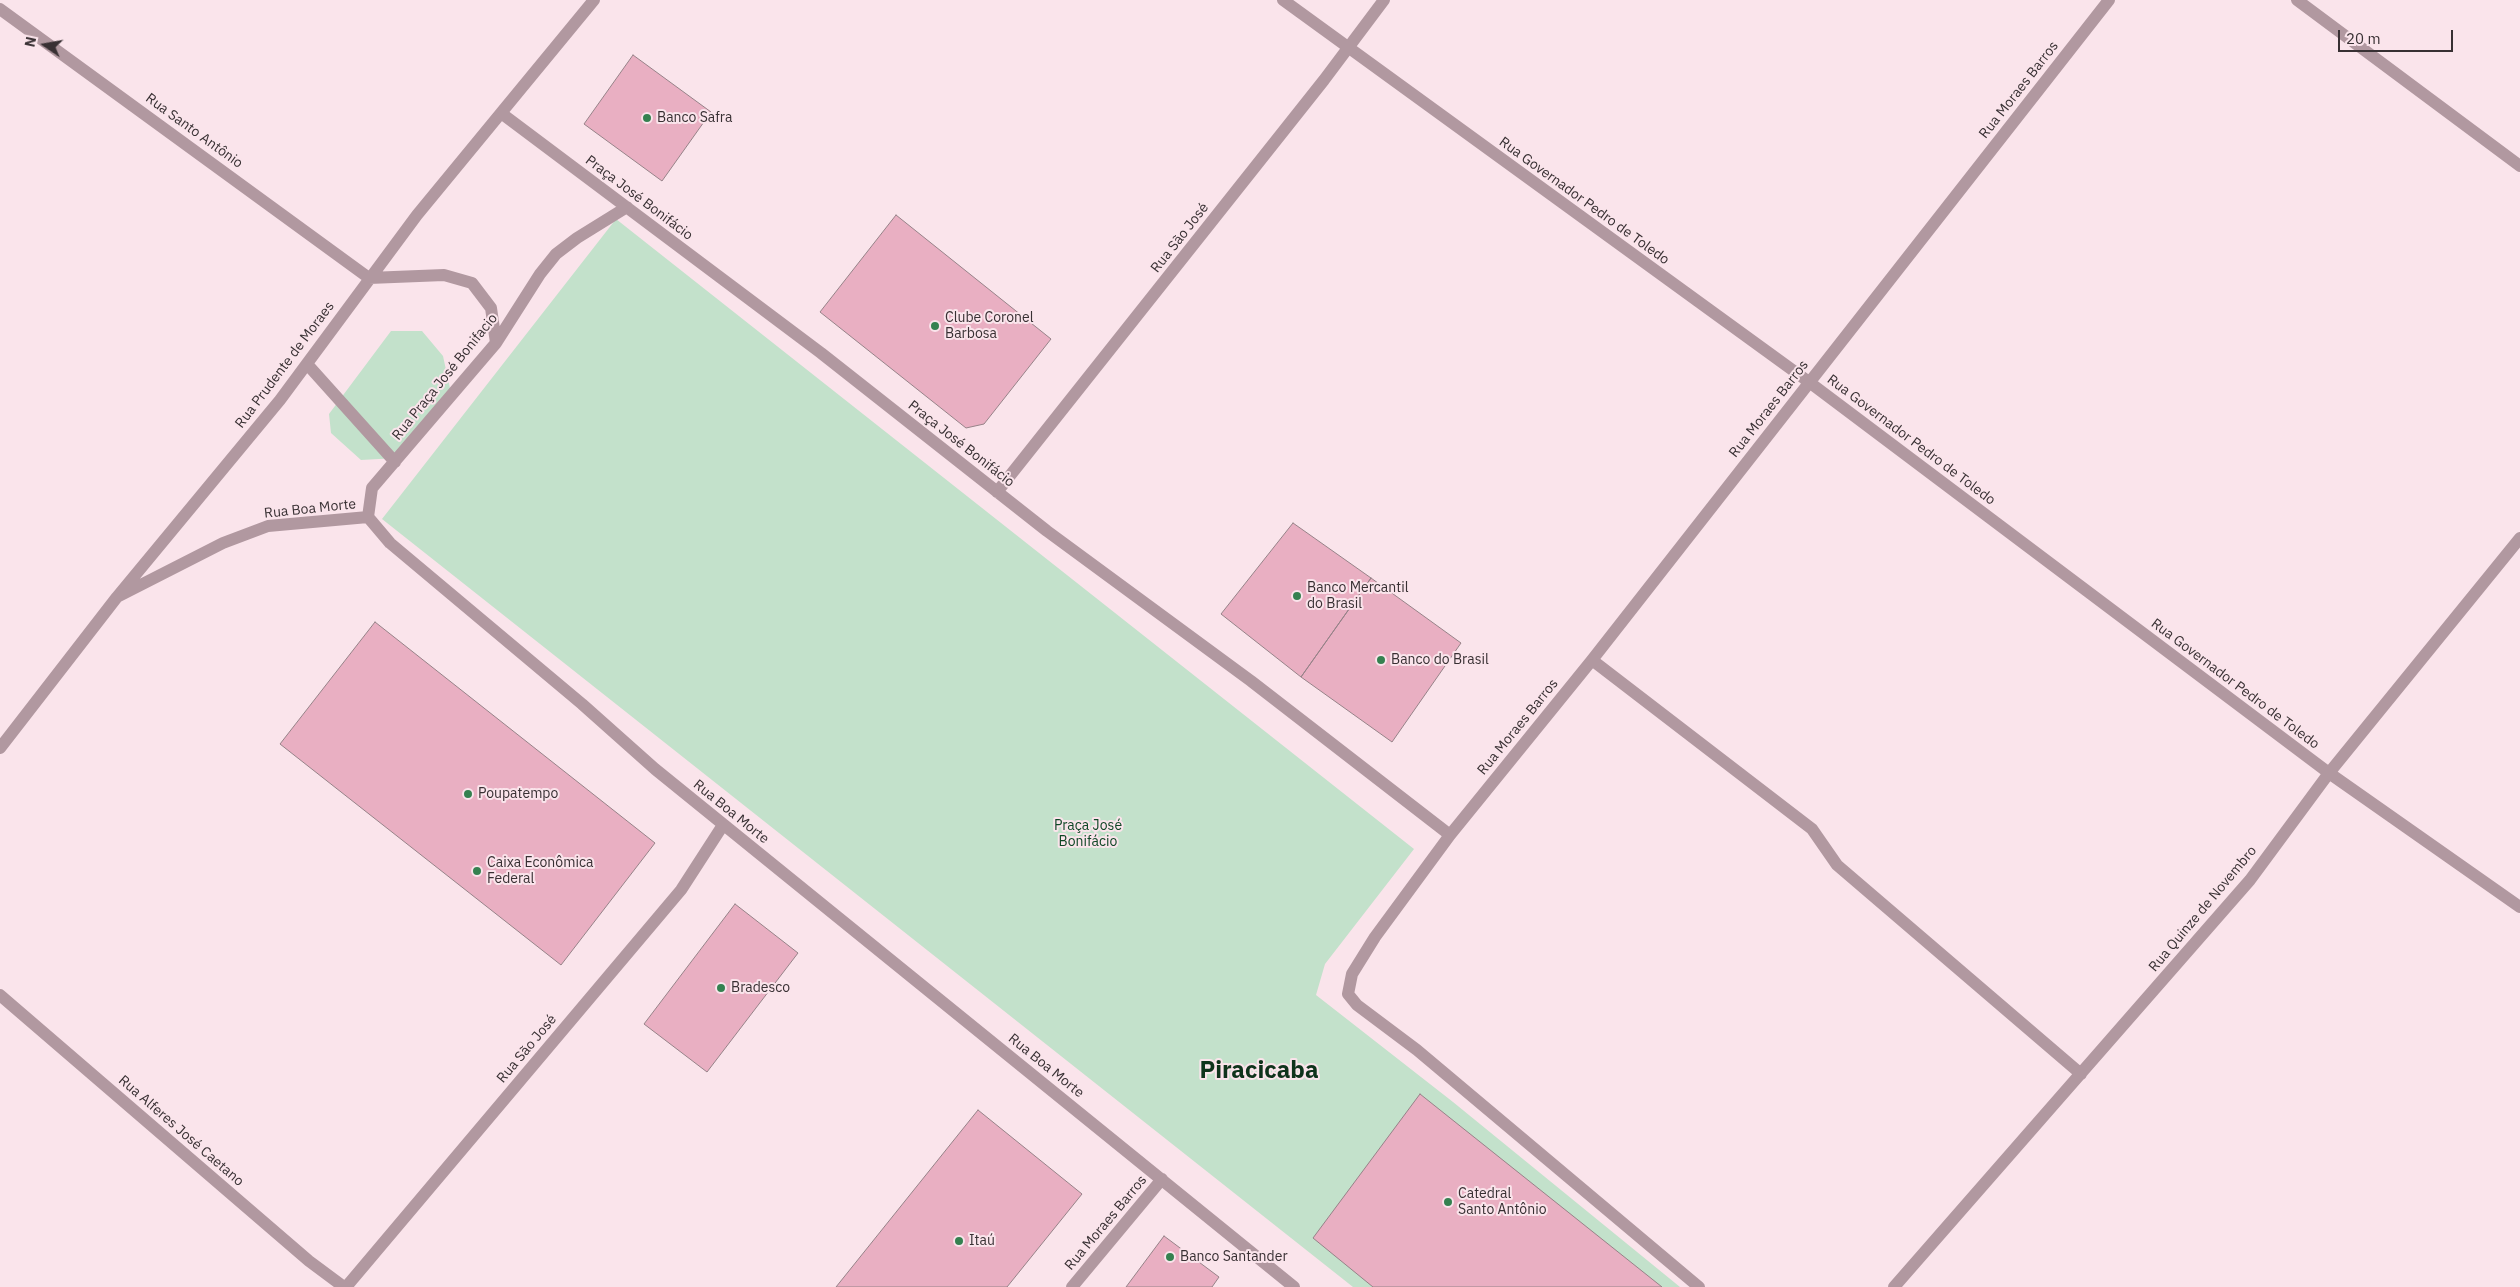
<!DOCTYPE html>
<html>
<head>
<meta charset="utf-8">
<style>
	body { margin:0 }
	#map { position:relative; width:2520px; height:1287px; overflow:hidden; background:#fae4eb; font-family:"IBM Plex Sans",sans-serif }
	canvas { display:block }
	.north { position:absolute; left:20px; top:20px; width:50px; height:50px; -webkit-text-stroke:4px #fae4eb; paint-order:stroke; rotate:282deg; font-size:14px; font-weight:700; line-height:20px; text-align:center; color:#383033 }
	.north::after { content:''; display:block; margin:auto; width:18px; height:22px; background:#383033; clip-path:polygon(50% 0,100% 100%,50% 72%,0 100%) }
	.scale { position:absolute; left:2338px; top:30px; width:115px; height:22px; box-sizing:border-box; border:2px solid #383033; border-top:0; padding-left:6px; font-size:15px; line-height:18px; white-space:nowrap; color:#383033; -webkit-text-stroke:4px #fae4eb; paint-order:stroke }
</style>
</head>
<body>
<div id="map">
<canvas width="2520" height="1287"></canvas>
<div class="north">N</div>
<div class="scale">20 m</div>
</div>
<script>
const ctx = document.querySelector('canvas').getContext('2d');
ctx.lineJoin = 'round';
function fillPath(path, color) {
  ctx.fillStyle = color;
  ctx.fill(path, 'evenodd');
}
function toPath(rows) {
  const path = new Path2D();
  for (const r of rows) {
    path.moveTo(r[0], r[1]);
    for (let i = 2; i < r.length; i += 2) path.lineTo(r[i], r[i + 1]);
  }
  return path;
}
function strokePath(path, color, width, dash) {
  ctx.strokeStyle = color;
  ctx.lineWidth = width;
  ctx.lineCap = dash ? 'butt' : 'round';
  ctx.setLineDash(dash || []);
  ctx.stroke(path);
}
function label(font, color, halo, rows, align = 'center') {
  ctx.font = font + ' "IBM Plex Sans",sans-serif';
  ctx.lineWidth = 4;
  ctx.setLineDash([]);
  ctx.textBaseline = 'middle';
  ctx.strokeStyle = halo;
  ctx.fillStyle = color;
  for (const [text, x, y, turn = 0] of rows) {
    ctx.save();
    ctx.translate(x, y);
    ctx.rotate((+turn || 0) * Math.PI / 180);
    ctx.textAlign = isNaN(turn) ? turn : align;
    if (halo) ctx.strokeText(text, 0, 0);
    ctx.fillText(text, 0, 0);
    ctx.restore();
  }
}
fillPath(toPath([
	[616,219,1414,849,1325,964,1316,995,1453,1102,1680,1287,1353,1287,382,519],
	[391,331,422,331,443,356,451,393,397,458,361,460,331,433,329,414]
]), '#c3e1cb');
const building = toPath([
	[633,55,711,112,662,181,584,124,633,55],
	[896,215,1051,339,984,424,966,428,820,312,896,215],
	[1293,523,1371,578,1301,677,1221,614,1293,523],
	[1371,578,1461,643,1392,742,1301,677,1371,578],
	[375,622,655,843,561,965,280,744,375,622],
	[735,904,798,953,707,1072,644,1024,735,904],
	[1420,1094,1662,1287,1373,1287,1313,1238,1420,1094],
	[978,1110,1082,1194,1007,1287,836,1287,978,1110],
	[1164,1236,1219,1277,1212,1287,1126,1287,1164,1236]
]);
fillPath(building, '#e9afc2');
strokePath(building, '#968288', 1);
strokePath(toPath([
	[1283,0,1809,382,2329,773,2520,907],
	[2297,0,2520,166],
	[0,9,369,278,444,275,472,283,491,308,496,343],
	[501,113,821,353,1047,531,1251,681,1450,835],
	[307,364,395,462],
	[997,492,1324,80,1384,0],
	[368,517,372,488,496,343,540,274,556,254,577,238,627,207],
	[117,597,223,543,268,526,368,517,390,543,582,704,655,769,1294,1287],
	[1592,660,1812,829,1837,865,2081,1074],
	[0,748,117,597,280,400,417,215,594,0],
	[0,995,309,1261,344,1287],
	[346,1287,681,890,723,825],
	[1072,1287,1162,1179],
	[1699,1287,1417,1050,1357,1005,1348,994,1352,974,1375,937,1450,835,1592,660,2109,0],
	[1894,1287,2250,880,2329,773,2520,538]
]), '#b198a0', 12);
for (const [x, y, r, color] of [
	[647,118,5,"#358150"],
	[935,326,5,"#358150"],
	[1297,596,5,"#358150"],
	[1381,660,5,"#358150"],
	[468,794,5,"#358150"],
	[477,871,5,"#358150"],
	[721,988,5,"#358150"],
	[1448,1202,5,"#358150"],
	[959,1241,5,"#358150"],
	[1170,1257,5,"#358150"]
]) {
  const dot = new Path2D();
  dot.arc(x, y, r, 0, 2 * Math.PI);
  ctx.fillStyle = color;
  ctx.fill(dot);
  strokePath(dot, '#fae4eb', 2);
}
label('14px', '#383033', '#fae4eb', [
	["Rua Moraes Barros",2019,90,-52],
	["Rua Santo Antônio",194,131,36],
	["Praça José Bonifácio",639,198,37],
	["Rua Governador Pedro de Toledo",1584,201,36],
	["Rua São José",1180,238,-52],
	["Rua Prudente de Moraes",285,365,-53],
	["Rua Praça José Bonifacio",445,377,-51],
	["Rua Moraes Barros",1769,409,-52],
	["Rua Governador Pedro de Toledo",1911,440,37],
	["Praça José Bonifácio",961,444,38],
	["Rua Boa Morte",310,509,-6],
	["Rua Governador Pedro de Toledo",2235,684,37],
	["Rua Moraes Barros",1518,727,-51],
	["Rua Boa Morte",731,812,39],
	["Rua Quinze de Novembro",2203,909,-50],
	["Rua São José",527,1049,-50],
	["Rua Boa Morte",1046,1066,39],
	["Rua Alferes José Caetano",181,1131,41],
	["Rua Moraes Barros",1106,1223,-50]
]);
label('14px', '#383033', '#fae4eb', [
	["Banco Safra",657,118],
	["Clube Coronel",945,318],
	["Barbosa",945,334],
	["Banco Mercantil",1307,588],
	["do Brasil",1307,604],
	["Banco do Brasil",1391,660],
	["Poupatempo",478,794],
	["Caixa Econômica",487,863],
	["Federal",487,879],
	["Bradesco",731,988],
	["Catedral",1458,1194],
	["Santo Antônio",1458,1210],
	["Itaú",969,1241],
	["Banco Santander",1180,1257]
], 'left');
label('14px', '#0f4726', '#fae4eb', [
	["Praça José",1088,826],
	["Bonifácio",1088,842]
]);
label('bold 24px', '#0e331b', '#fae4eb', [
	["Piracicaba",1259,1071]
]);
</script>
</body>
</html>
